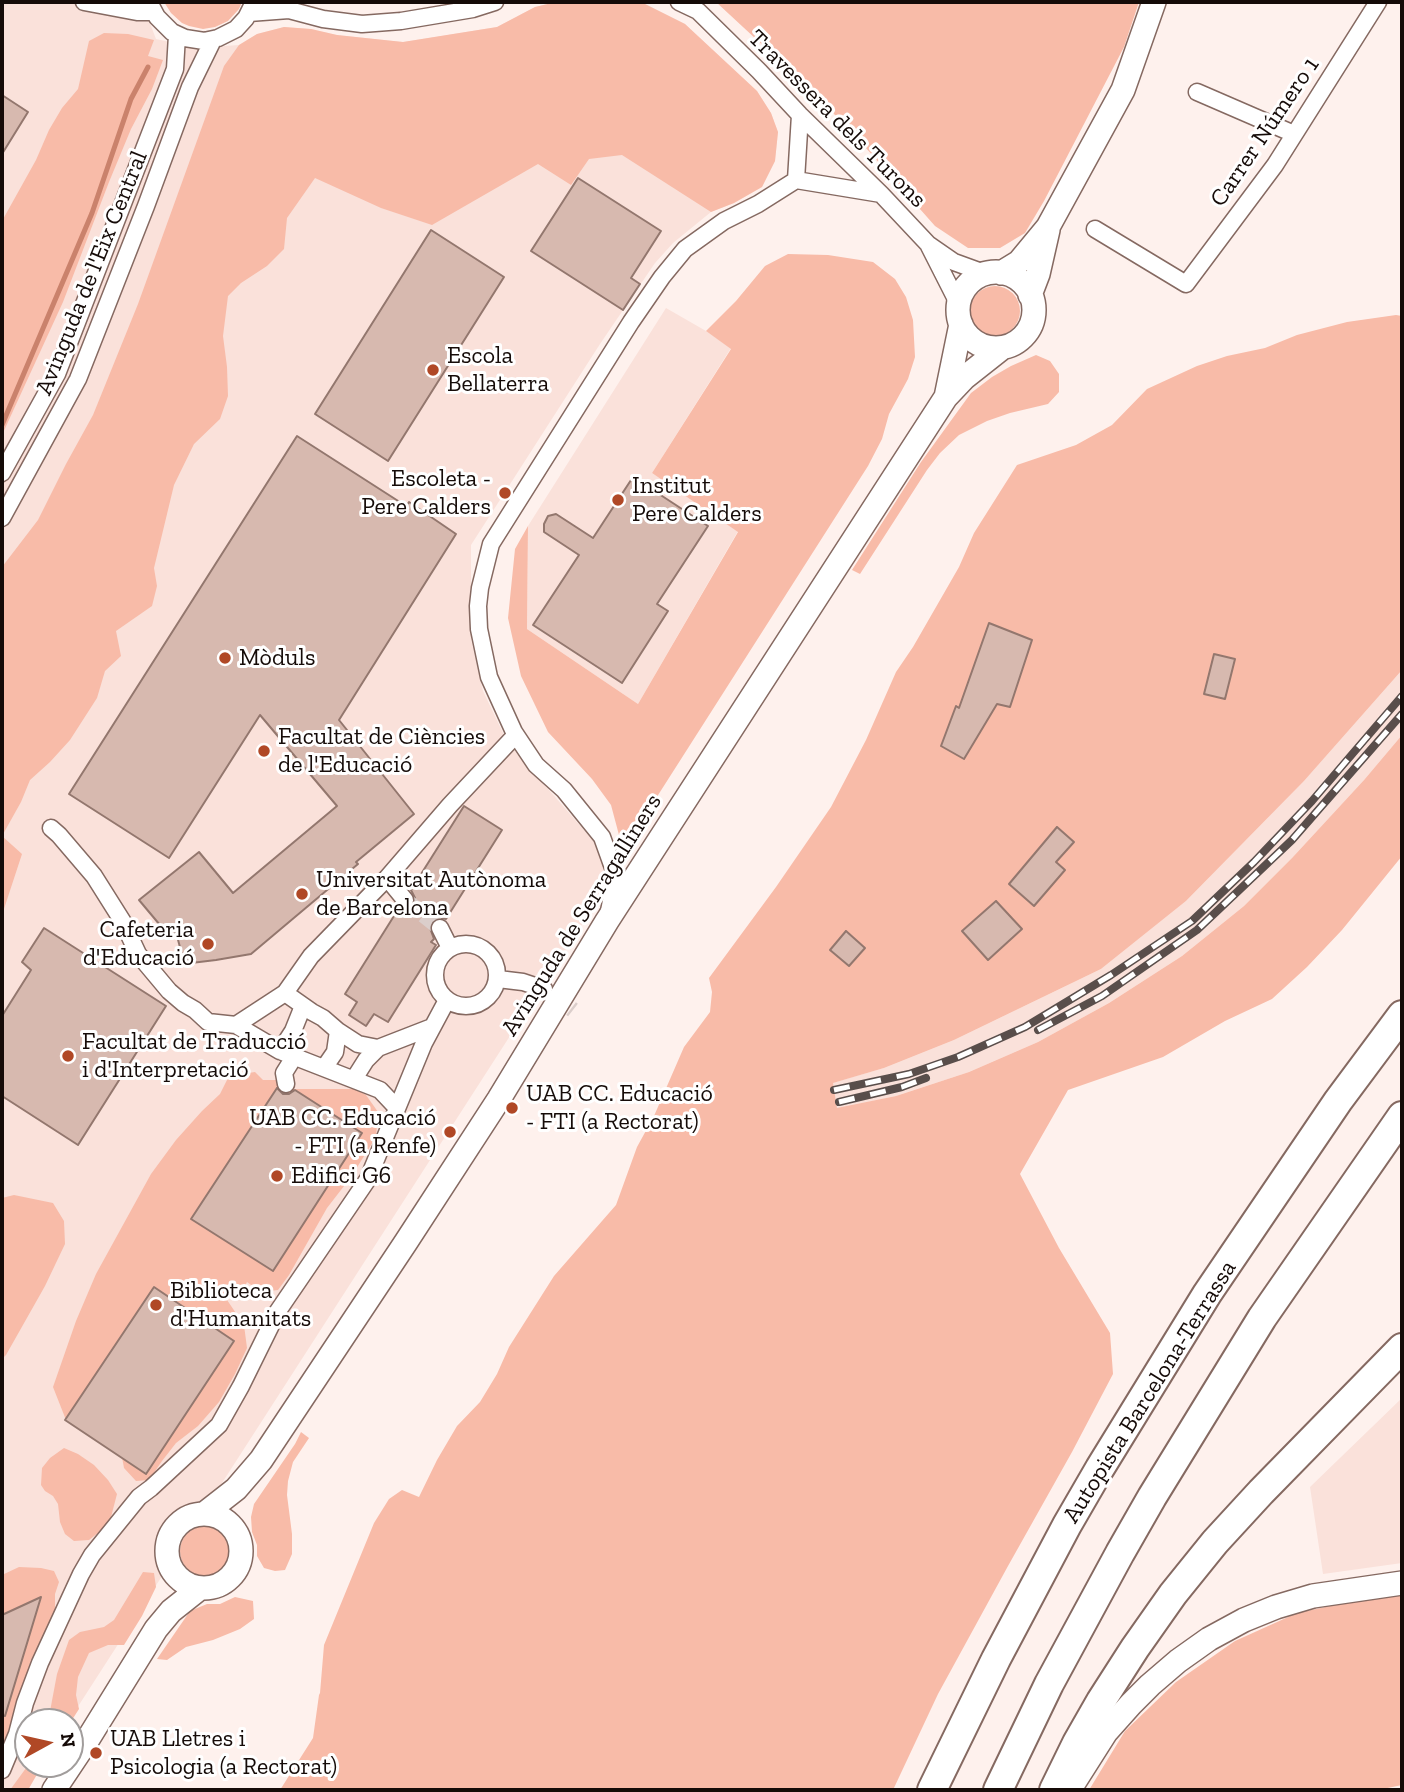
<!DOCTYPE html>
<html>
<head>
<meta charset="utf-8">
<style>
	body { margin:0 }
	#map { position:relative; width:1404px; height:1792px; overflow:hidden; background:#fef1ed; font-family:"Zilla Slab",serif }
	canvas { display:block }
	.frame { position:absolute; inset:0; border:4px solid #150b08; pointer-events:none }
	.north { position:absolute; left:14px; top:1708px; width:70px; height:70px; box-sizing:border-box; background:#fff; border:2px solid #a19d9c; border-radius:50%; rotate:82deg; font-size:19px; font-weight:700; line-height:28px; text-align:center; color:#150b08 }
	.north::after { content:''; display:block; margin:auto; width:24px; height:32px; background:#b04826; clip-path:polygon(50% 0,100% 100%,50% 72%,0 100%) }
</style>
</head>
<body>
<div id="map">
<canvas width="1404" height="1792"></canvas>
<div class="frame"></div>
<div class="north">N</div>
</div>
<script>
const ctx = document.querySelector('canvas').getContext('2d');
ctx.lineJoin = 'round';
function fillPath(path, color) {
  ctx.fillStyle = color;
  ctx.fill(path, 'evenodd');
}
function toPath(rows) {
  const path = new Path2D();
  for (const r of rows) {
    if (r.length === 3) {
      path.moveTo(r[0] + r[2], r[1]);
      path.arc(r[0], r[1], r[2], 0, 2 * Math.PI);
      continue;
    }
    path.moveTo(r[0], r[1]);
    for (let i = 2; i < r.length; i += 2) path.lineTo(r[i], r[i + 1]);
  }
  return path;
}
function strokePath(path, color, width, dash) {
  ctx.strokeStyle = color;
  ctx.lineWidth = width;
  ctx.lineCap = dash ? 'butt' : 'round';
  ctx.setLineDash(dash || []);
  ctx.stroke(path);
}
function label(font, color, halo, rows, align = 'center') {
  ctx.font = font + ' "Zilla Slab",serif';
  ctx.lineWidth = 6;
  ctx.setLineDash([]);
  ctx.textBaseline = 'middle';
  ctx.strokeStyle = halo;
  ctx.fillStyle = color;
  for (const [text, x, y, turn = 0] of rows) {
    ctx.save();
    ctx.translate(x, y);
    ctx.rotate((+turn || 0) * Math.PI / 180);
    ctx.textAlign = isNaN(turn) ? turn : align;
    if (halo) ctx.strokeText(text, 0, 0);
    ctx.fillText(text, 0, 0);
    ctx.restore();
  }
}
fillPath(toPath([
	[2,2,142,2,156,39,197,48,239,45,257,34,284,27,311,29,337,35,403,42,497,27,535,7,556,2,641,2,685,24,757,91,771,113,778,132,775,161,762,187,734,203,711,212,673,243,655,263,600,344,471,545,471,639,483,691,504,735,515,751,597,845,605,862,606,875,604,890,68,1722,28,1722,28,1764,41,1764,24,1790,2,1790],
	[666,308,706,331,731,348,652,473,738,531,638,704,527,629,528,526],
	[1402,670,1402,735,1364,780,1292,858,1244,906,1182,956,1109,1003,1038,1042,969,1072,896,1096,837,1109,832,1083,884,1068,954,1040,1101,969,1186,901,1304,781],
	[1402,1398,1402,1563,1323,1574,1310,1487]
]), '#fae1da');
fillPath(toPath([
	[164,2,242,2,239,9,228,21,215,27,203,29,189,26,182,23,171,13],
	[556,2,641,2,685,24,757,91,771,113,778,132,775,161,762,187,734,203,711,212,622,155,589,159,571,185,538,164,432,225,381,208,315,178,287,218,284,249,267,266,241,283,228,296,223,336,227,367,228,396,220,419,194,444,174,485,154,568,157,586,152,606,116,631,121,656,105,671,97,698,70,740,50,762,30,780,21,802,2,836,22,854,2,915,2,567,38,520,66,464,93,415,138,304,224,66,239,45,257,34,284,27,311,29,337,35,403,42,497,27,535,7],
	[716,2,1139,2,1124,47,1044,201,1025,233,1000,248,968,248,935,226,858,139,811,90],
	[104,33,128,34,154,40,148,56,163,60,152,89,131,129,109,182,63,302,2,435,2,221,36,160,49,130,62,108,78,89,89,41],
	[788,254,828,255,873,262,895,279,906,297,913,320,915,357,908,379,889,414,882,439,868,466,623,850,611,805,592,779,548,732,521,676,508,618,515,549,528,526,527,629,638,704,738,532,652,473,731,349,706,331,736,301,765,266],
	[995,311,25],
	[1396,315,1402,316,1402,670,1304,781,1186,901,1101,969,954,1040,884,1068,833,1083,837,1108,896,1096,969,1072,1038,1042,1109,1003,1182,956,1244,906,1292,858,1364,780,1402,735,1402,856,1342,930,1307,967,1272,999,1225,1021,1163,1057,1068,1090,1020,1174,1059,1248,1110,1333,1113,1374,1072,1452,1008,1566,938,1694,893,1790,280,1790,313,1738,319,1695,320,1693,324,1645,374,1523,389,1499,402,1490,419,1497,437,1460,457,1426,480,1402,497,1374,509,1347,554,1276,616,1205,637,1147,654,1116,684,1047,710,1012,712,992,709,978,776,887,831,807,866,740,896,672,913,647,959,567,974,533,1017,465,1076,445,1112,425,1147,389,1197,366,1227,356,1265,348,1297,335,1347,322],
	[1036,355,1050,361,1059,374,1059,392,1048,404,1010,413,987,421,959,435,940,453,927,470,860,574,852,570,921,462,971,393,992,377,1011,366],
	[255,1072,263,1080,282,1080,294,1089,355,1089,366,1095,378,1112,376,1137,351,1177,327,1208,289,1275,278,1290,261,1292,247,1282,240,1297,225,1297,244,1325,247,1348,235,1374,219,1402,198,1426,176,1443,162,1461,149,1480,136,1481,124,1468,122,1457,66,1420,53,1387,76,1321,96,1274,151,1174,176,1140,202,1111,220,1094,229,1076],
	[14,1195,53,1203,64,1221,65,1244,45,1286,6,1355,2,1359,2,1198],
	[301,1432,309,1438,293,1462,288,1481,287,1495,292,1534,292,1554,285,1570,275,1571,264,1568,257,1556,257,1545,252,1532,251,1517,254,1504,295,1444],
	[64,1448,78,1454,94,1465,108,1480,117,1494,111,1517,103,1529,89,1540,74,1541,65,1534,60,1522,58,1504,53,1496,45,1491,41,1485,42,1468,50,1458],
	[205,1551,25],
	[19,1567,41,1568,54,1571,59,1582,55,1594,55,1614,31,1660,10,1730,2,1748,2,1707,13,1689,41,1598,2,1615,2,1575],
	[143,1572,154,1573,156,1587,142,1616,124,1645,108,1645,89,1653,78,1677,76,1695,79,1709,70,1723,48,1722,57,1674,69,1640,80,1632,104,1627,114,1620],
	[1402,1594,1402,1785,1378,1790,1089,1790,1125,1731,1176,1682,1235,1641,1297,1613,1368,1598],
	[235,1597,253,1601,254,1619,240,1629,213,1640,186,1647,167,1660,157,1659,190,1611,207,1604,220,1604],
	[29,1764,43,1764,28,1790,10,1790]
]), '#f8bba8');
strokePath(toPath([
	[2,425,92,213,131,99,148,67]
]), '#ca826c', 5);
const building = toPath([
	[2,95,28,112,2,154,2,95],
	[578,178,661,231,631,278,640,284,623,310,531,251,578,178],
	[431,230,504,277,388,461,315,414,431,230],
	[297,436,406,506,409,502,456,534,339,720,414,814,356,862,358,864,251,954,216,960,191,963,182,955,176,932,170,937,139,900,199,852,233,893,337,806,260,715,169,858,69,794,297,436],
	[633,477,708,526,657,604,668,611,622,683,533,625,579,555,544,532,544,524,548,516,556,514,593,538,633,477],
	[989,623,1032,640,1010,707,997,704,964,759,941,746,956,706,959,708,989,623],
	[1214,654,1235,659,1225,699,1204,694,1214,654],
	[464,806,502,830,446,919,441,918,436,918,431,923,430,928,434,939,431,942,436,945,388,1022,374,1014,366,1026,349,1015,357,1002,345,994,399,908,407,910,415,904,415,898,411,890,464,806],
	[1057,827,1074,842,1056,862,1065,870,1034,906,1009,884,1057,827],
	[996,901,1022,929,988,960,962,931,996,901],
	[44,928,166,1006,78,1145,2,1096,2,1016,31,970,22,962,44,928],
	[846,931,865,948,849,966,830,950,846,931],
	[277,1088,283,1094,289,1094,295,1090,362,1133,273,1271,191,1219,277,1088],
	[154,1287,234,1341,146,1474,65,1420,154,1287],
	[41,1597,5,1716,2,1715,2,1615,41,1597]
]);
fillPath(building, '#d7b9af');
strokePath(building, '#93776e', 2);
strokePath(toPath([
	[405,900,440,928],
	[552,994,573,1010]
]), '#dbcecb', 16, [16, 8]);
const street = toPath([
	[84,2,137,12,153,12],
	[149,2,157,17,172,32,185,38,204,41,218,38,236,29,246,18,254,2],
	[679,2,698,11,759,71,800,115,881,194,928,244,954,262,987,274],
	[249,13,289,10,323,19,362,24,401,21,473,9,495,2],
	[1197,92,1294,134],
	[796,180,800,115],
	[1095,229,1186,284,1275,165,1378,2],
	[929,246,959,305],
	[2,473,57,374,175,69,177,35],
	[2,518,78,379,146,206,190,87,213,40],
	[51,828,59,835,94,876,123,922,138,954,169,991,183,1003,195,1010,208,1022,236,1025,280,1051,380,1090,397,1108],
	[387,878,405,900],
	[609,911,616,876,602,837,564,790,536,765,514,732,489,677,479,629,478,606,480,588,491,544,631,322,662,277,685,249,724,221,758,204,796,180,881,194],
	[440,928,450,948],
	[466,975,31],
	[498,979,523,982,544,989],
	[285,993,312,1012,323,1018,338,1031,358,1044,378,1048],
	[236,1025,285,993,311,956,387,878,450,805,511,740],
	[280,1051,293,1031,303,1006],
	[324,1068,335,1052,338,1031],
	[354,1079,366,1060,378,1048,432,1027],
	[286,1084,284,1073,294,1057],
	[2,1770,17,1734,25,1703,40,1663,81,1574,92,1555,139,1497,151,1488,219,1425,241,1386,278,1311,368,1179,424,1043,447,1000]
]);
const secondary = toPath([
	[996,310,38],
	[1001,273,1019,262,1048,227,1123,90,1154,2],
	[1030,295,1038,274,1048,230],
	[946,397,961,324],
	[204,1514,236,1489,261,1460,406,1242,499,1099,607,921,946,397,964,378,1002,348],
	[204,1551,37],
	[1073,1784,1106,1732,1131,1704,1150,1685,1178,1661,1209,1639,1244,1620,1276,1607,1313,1596,1402,1583],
	[54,1790,88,1739,156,1629,171,1611,200,1588]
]);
const highway = toPath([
	[932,1790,996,1659,1067,1525,1100,1468,1207,1294,1338,1101,1402,1015],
	[998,1790,1049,1684,1120,1553,1152,1497,1262,1318,1402,1116],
	[1054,1790,1077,1743,1101,1701,1135,1648,1173,1594,1215,1542,1261,1492,1402,1348]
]);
strokePath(street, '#856961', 19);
strokePath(secondary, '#856961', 26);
strokePath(highway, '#856961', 32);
strokePath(street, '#fff', 16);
strokePath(secondary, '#fff', 23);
strokePath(highway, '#fff', 28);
const rail = toPath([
	[1038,1030,1102,996,1197,930,1292,840,1402,714],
	[834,1090,909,1074,958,1057,1025,1027,1111,975,1192,921,1254,862,1312,801,1402,696],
	[839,1102,902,1087,926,1078]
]);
strokePath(rail, '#594e4b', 8);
strokePath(rail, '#fff', 5, [16]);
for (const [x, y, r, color] of [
	[433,370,7,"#b04826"],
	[505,493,7,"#b04826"],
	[618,500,7,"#b04826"],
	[225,658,7,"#b04826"],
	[264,751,7,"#b04826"],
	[302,894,7,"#b04826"],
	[208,944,7,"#b04826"],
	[68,1056,7,"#b04826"],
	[512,1108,7,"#b04826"],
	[450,1132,7,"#b04826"],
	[277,1176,7,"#b04826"],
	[156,1305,7,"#b04826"],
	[96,1753,7,"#b04826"]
]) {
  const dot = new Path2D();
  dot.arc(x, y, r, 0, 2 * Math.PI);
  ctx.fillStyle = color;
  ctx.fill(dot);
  strokePath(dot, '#fff', 2.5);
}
label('24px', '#150b08', '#fff', [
	["Travessera dels Turons",837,119,45],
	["Carrer Número 1",1265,132,-56],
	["Avinguda de l'Eix Central",92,273,-68],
	["Avinguda de Serragalliners",582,915,-58],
	["Autopista Barcelona-Terrassa",1150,1392,-58]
]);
label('24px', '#150b08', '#fff', [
	["Escola",447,356],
	["Bellaterra",447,384],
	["Escoleta -",491,479,"right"],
	["Pere Calders",491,507,"right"],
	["Institut",632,486],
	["Pere Calders",632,514],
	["Mòduls",239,658],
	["Facultat de Ciències",278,737],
	["de l'Educació",278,765],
	["Universitat Autònoma",316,880],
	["de Barcelona",316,908],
	["Cafeteria",194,930,"right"],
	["d'Educació",194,958,"right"],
	["Facultat de Traducció",82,1042],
	["i d'Interpretació",82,1070],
	["UAB CC. Educació",526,1094],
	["- FTI (a Rectorat)",526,1122],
	["UAB CC. Educació",436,1118,"right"],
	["- FTI (a Renfe)",436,1146,"right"],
	["Edifici G6",291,1176],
	["Biblioteca",170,1291],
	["d'Humanitats",170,1319],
	["UAB Lletres i",110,1739],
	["Psicologia (a Rectorat)",110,1767]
], 'left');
</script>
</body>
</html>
